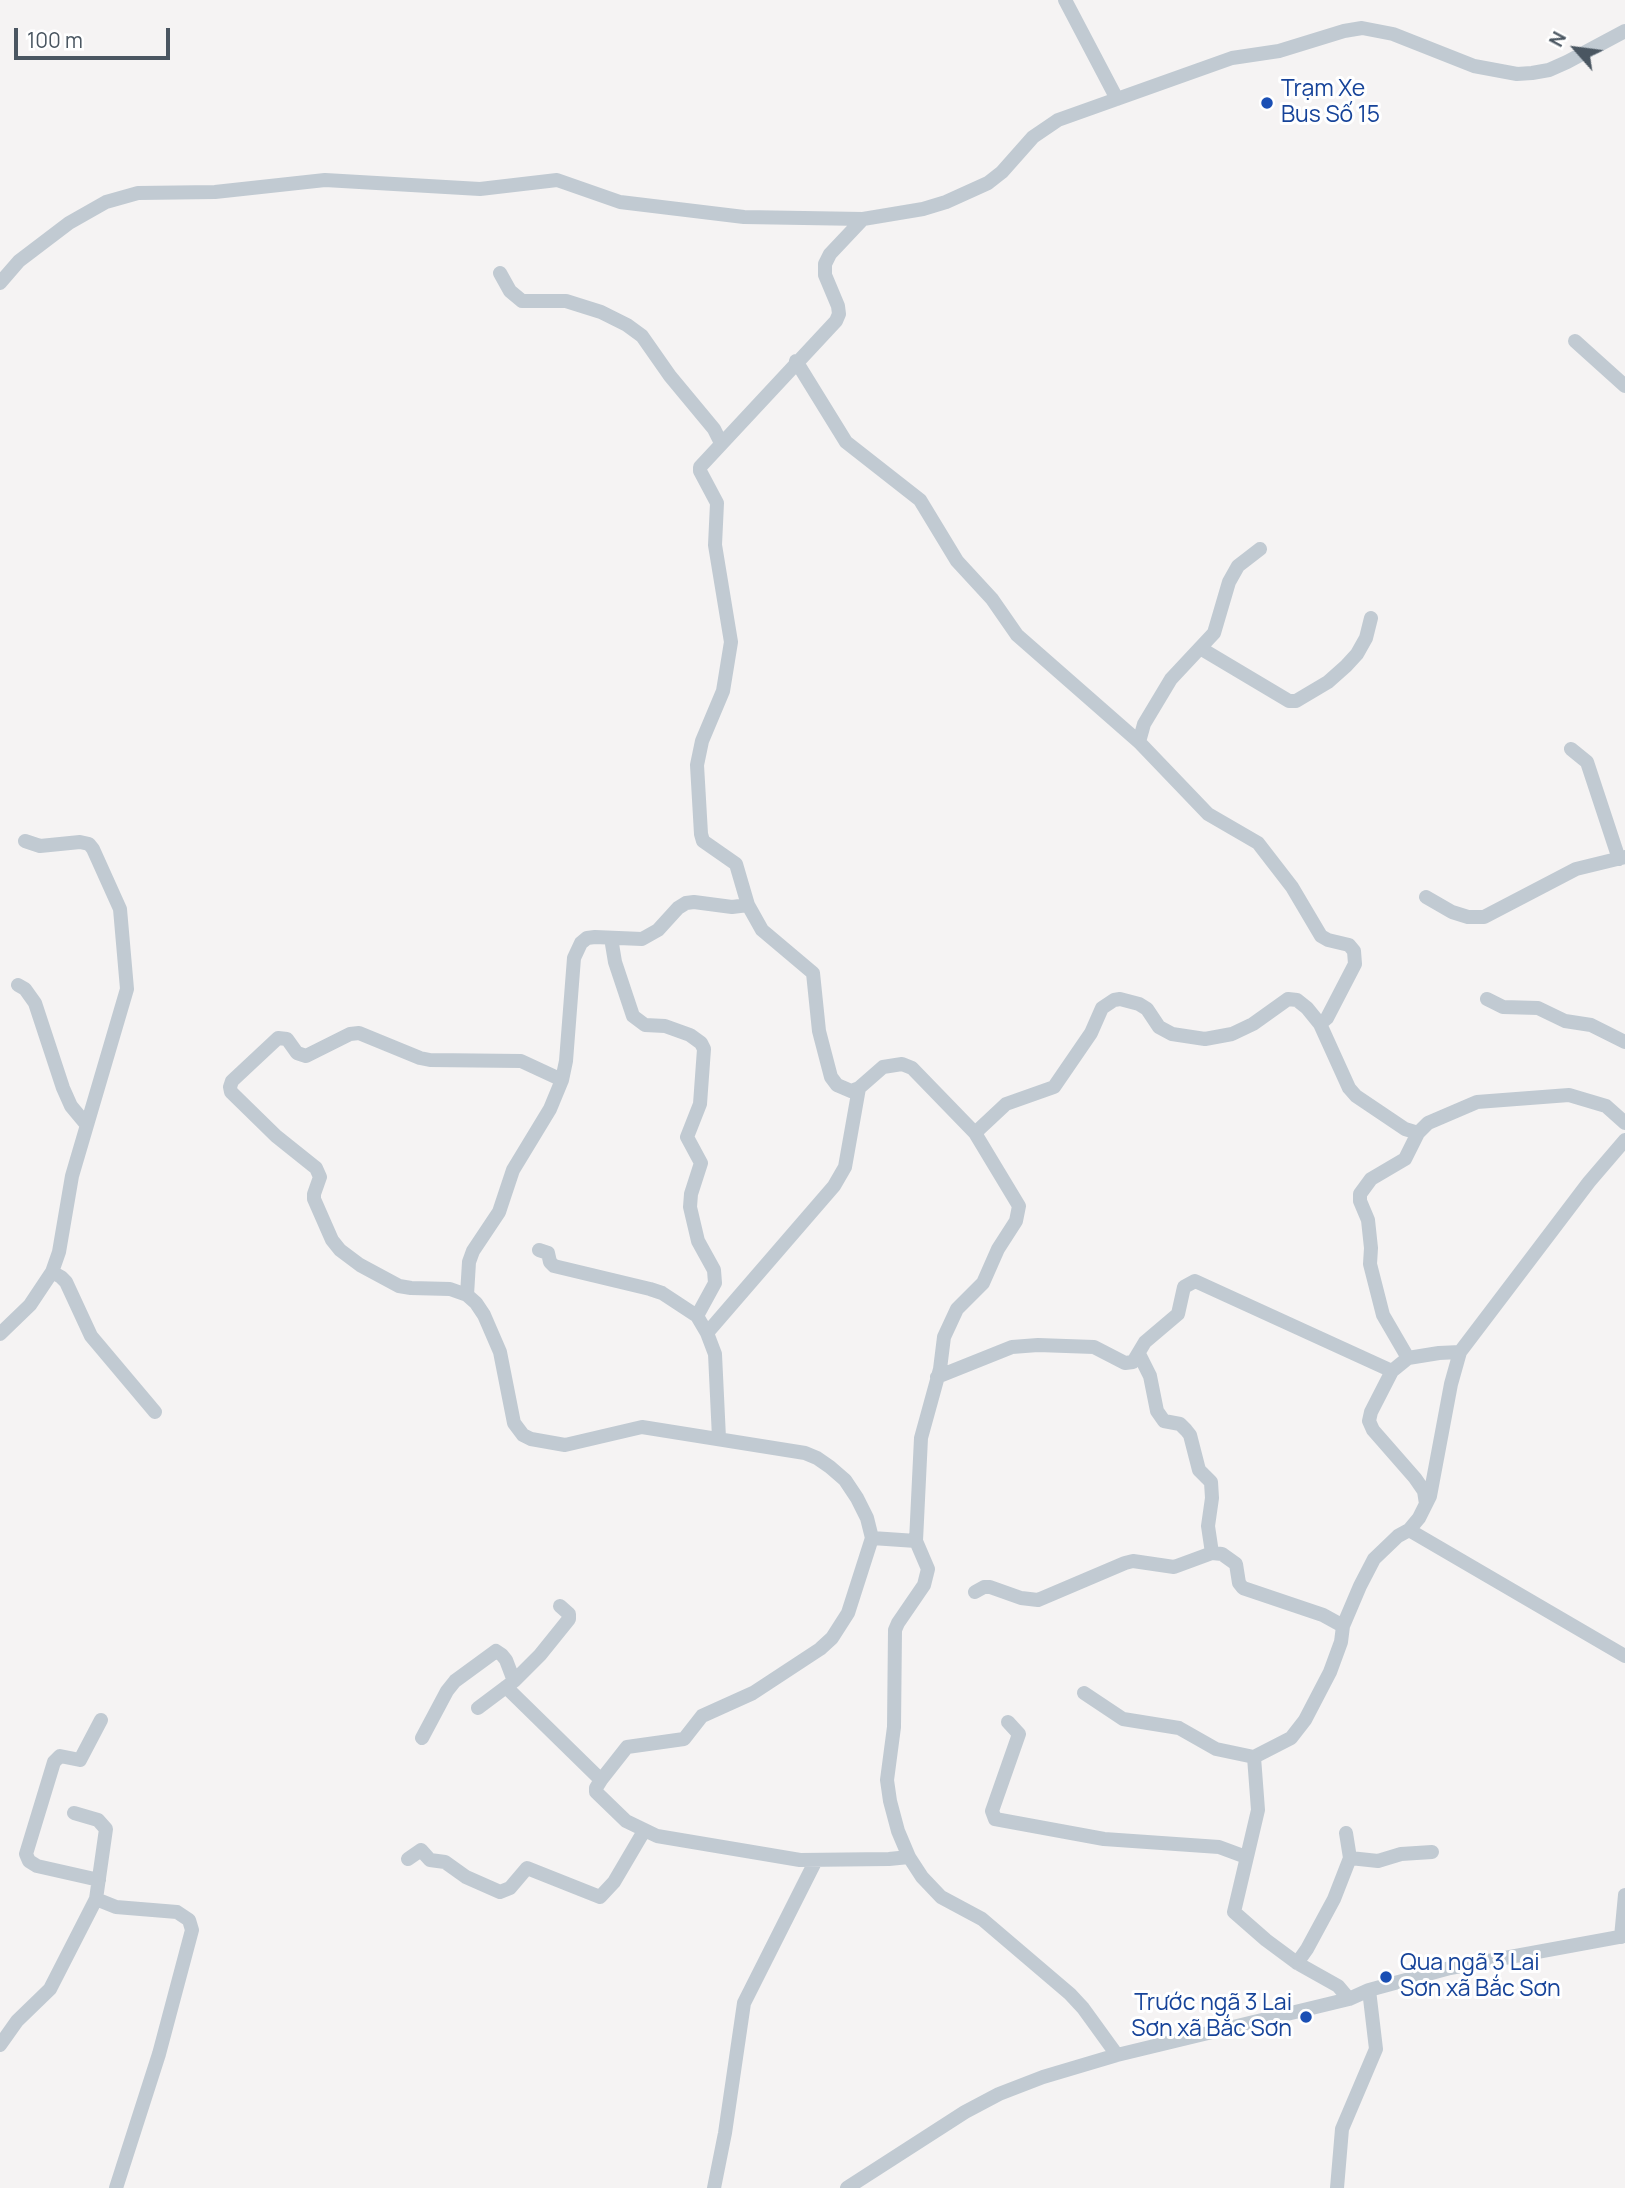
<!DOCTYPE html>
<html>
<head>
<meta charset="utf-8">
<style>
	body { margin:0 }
	#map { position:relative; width:1625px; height:2188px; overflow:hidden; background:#f5f3f3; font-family:Manrope,sans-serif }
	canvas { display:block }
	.north { position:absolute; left:1541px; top:14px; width:70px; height:70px; -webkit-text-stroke:5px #fff; paint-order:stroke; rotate:298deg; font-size:19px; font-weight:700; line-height:28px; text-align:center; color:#4a5661 }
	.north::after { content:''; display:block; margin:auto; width:24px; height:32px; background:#4a5661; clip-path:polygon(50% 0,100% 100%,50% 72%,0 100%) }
	.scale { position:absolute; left:14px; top:28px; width:156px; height:32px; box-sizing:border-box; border:4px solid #4a5661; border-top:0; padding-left:9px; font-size:21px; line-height:24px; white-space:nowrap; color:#4a5661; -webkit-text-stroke:5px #fff; paint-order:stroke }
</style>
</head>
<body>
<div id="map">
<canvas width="1625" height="2188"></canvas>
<div class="north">N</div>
<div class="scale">100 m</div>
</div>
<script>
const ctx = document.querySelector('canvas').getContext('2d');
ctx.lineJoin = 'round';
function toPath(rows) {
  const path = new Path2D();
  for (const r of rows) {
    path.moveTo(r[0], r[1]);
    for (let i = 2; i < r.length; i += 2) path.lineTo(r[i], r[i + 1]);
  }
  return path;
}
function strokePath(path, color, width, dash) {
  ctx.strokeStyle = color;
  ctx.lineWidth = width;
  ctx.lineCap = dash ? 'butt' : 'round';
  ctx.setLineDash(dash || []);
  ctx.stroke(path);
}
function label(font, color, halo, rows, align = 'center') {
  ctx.font = font + ' Manrope,sans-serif';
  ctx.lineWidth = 6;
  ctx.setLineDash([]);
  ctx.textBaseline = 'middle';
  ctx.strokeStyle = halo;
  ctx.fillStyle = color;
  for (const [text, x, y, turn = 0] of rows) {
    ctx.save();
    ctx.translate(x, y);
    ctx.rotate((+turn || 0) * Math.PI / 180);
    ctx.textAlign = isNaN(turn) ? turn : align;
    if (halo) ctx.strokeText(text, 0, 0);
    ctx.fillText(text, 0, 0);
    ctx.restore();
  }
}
strokePath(toPath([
	[1065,0,1117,99],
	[863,219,830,254,825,264,825,275,838,306,839,314,836,321,700,467,700,471,717,503,715,545,731,642,723,691,702,741,697,765,701,834,703,841,736,864,748,905,762,930,813,973,819,1031,831,1077,837,1085,851,1091,859,1088,883,1067,902,1064,912,1068,975,1133,1019,1206,1016,1221,998,1249,983,1283,957,1309,944,1337,940,1369,921,1438,916,1541,928,1569,924,1585,898,1623,895,1630,894,1727,887,1780,890,1801,898,1831,909,1857],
	[500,273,510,291,522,301,566,301,601,312,627,325,642,336,670,376,714,429,721,443],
	[0,283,19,261,69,223,106,202,138,193,215,192,325,180,480,189,557,180,620,202,744,217,863,219,923,209,946,202,988,183,1002,172,1033,137,1058,120,1232,58,1279,51,1344,31,1362,28,1393,34,1474,66,1517,74,1532,73,1549,70,1567,62,1625,31],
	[1575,341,1625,386],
	[796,361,846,442,920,500,957,561,992,599,1017,635,1139,742,1208,814,1258,843,1292,887,1321,936,1328,940,1349,945,1354,951,1355,964,1327,1018,1320,1024,1349,1088,1356,1096,1405,1129,1418,1133],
	[1200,648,1289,701,1296,701,1328,682,1346,666,1357,654,1366,638,1371,618],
	[1139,742,1144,724,1171,679,1214,633,1229,582,1238,566,1260,549],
	[1571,749,1587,762,1619,859],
	[1426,897,1452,912,1468,917,1484,917,1576,869,1625,857],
	[611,938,615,962,633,1016,645,1025,665,1026,690,1035,701,1043,704,1049,700,1104,687,1137,701,1163,691,1194,690,1207,698,1241,714,1270,715,1283,697,1316,707,1333,715,1354,719,1438],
	[18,985,25,989,35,1003,63,1088,71,1106,86,1124],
	[1487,999,1503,1007,1538,1008,1565,1021,1591,1025,1625,1042],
	[562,1080,521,1061,430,1060,420,1058,359,1033,350,1034,306,1056,297,1053,287,1039,278,1038,232,1081,230,1087,231,1092,276,1136,316,1168,320,1177,314,1194,314,1199,332,1240,340,1250,360,1265,399,1286,411,1288,450,1289,467,1295,476,1303,484,1315,500,1352,514,1423,523,1435,531,1439,565,1445,642,1427,805,1453,817,1458,830,1467,845,1480,857,1498,867,1518,872,1538,848,1613,832,1638,820,1649,753,1693,702,1716,684,1739,627,1747,601,1780,596,1788,596,1792,626,1821,657,1836,800,1860,889,1859,909,1857,922,1877,941,1897,982,1919,1070,1994,1083,2008,1117,2055],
	[975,1133,1006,1104,1054,1087,1091,1033,1102,1008,1114,1000,1120,999,1139,1004,1147,1009,1159,1027,1172,1034,1205,1039,1232,1034,1253,1024,1288,999,1297,1000,1307,1008,1320,1024],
	[539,1250,548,1253,550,1262,554,1266,650,1289,662,1293,697,1316],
	[52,1272,61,1277,66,1282,91,1336,155,1412],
	[467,1295,469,1262,473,1251,499,1212,513,1170,550,1109,562,1080,566,1061,574,958,581,943,587,938,595,937,642,939,658,930,678,908,686,903,694,902,732,907,748,905],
	[707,1333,834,1186,845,1167,859,1088],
	[0,1334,30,1305,52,1272,59,1252,72,1176,127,989,120,909,93,849,89,844,80,842,40,846,25,841],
	[1139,1354,1150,1376,1157,1411,1164,1421,1180,1424,1186,1430,1190,1435,1199,1470,1211,1482,1212,1498,1208,1526,1212,1553],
	[1408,1358,1383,1315,1370,1264,1371,1248,1368,1220,1360,1201,1360,1194,1371,1179,1405,1159,1418,1133,1428,1123,1477,1102,1569,1095,1606,1106,1625,1123],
	[937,1377,1012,1347,1038,1345,1094,1347,1125,1363,1133,1362,1145,1342,1178,1314,1184,1287,1195,1281,1392,1371],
	[1426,1504,1424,1491,1415,1478,1373,1430,1369,1421,1371,1412,1392,1371,1408,1358,1439,1353,1460,1352],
	[1409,1530,1625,1656],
	[872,1538,916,1541],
	[975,1592,984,1587,990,1587,1021,1598,1038,1600,1125,1563,1133,1561,1174,1567,1212,1553,1222,1554,1236,1564,1239,1583,1243,1588,1323,1615,1343,1626,1341,1642,1330,1672,1305,1720,1291,1738,1254,1757,1258,1810,1234,1912,1266,1940,1297,1963,1338,1986,1349,1999],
	[1343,1626,1360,1586,1374,1559,1398,1536,1409,1530,1419,1518,1430,1496,1451,1384,1460,1352,1589,1182,1625,1140],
	[506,1687,601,1780],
	[1084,1693,1123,1719,1179,1728,1216,1749,1254,1757],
	[478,1708,514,1681,540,1655,569,1619,569,1614,560,1606],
	[1008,1722,1019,1734,992,1811,995,1819,1104,1839,1219,1847,1246,1857],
	[422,1738,447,1691,455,1681,496,1651,502,1655,506,1660,514,1681],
	[1350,1858,1378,1861,1401,1854,1432,1852],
	[408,1859,421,1850,430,1860,445,1862,466,1877,500,1892,510,1888,527,1868,600,1897,614,1882,644,1831],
	[99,1880,37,1866,29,1861,26,1854,54,1762,60,1756,80,1760,101,1720],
	[96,1899,116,1907,177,1912,189,1920,192,1930,159,2054,116,2188],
	[1621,1937,1625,1895],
	[1297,1963,1307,1949,1334,1899,1350,1858,1346,1833],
	[0,2045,17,2021,50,1989,96,1899,106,1829,98,1820,74,1813],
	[714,2188,725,2133,744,2003,816,1860],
	[847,2188,965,2112,999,2094,1043,2077,1117,2055,1349,1999,1369,1990,1450,1968,1625,1936],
	[1337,2188,1342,2129,1376,2049,1369,1990]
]), '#c1cad2', 14);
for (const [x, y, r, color] of [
	[1267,103,7,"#1a4fb4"],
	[1386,1977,7,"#1a4fb4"],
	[1306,2017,7,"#1a4fb4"]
]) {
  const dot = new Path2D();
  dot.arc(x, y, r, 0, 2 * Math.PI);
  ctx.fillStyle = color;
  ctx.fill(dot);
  strokePath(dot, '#fff', 2.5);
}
label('23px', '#164399', '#fff', [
	["Trạm Xe",1281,90],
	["Bus Số 15",1281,116],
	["Qua ngã 3 Lai",1400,1964],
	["Sơn xã Bắc Sơn",1400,1990],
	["Trước ngã 3 Lai",1292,2004,"right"],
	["Sơn xã Bắc Sơn",1292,2030,"right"]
], 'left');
</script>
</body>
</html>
